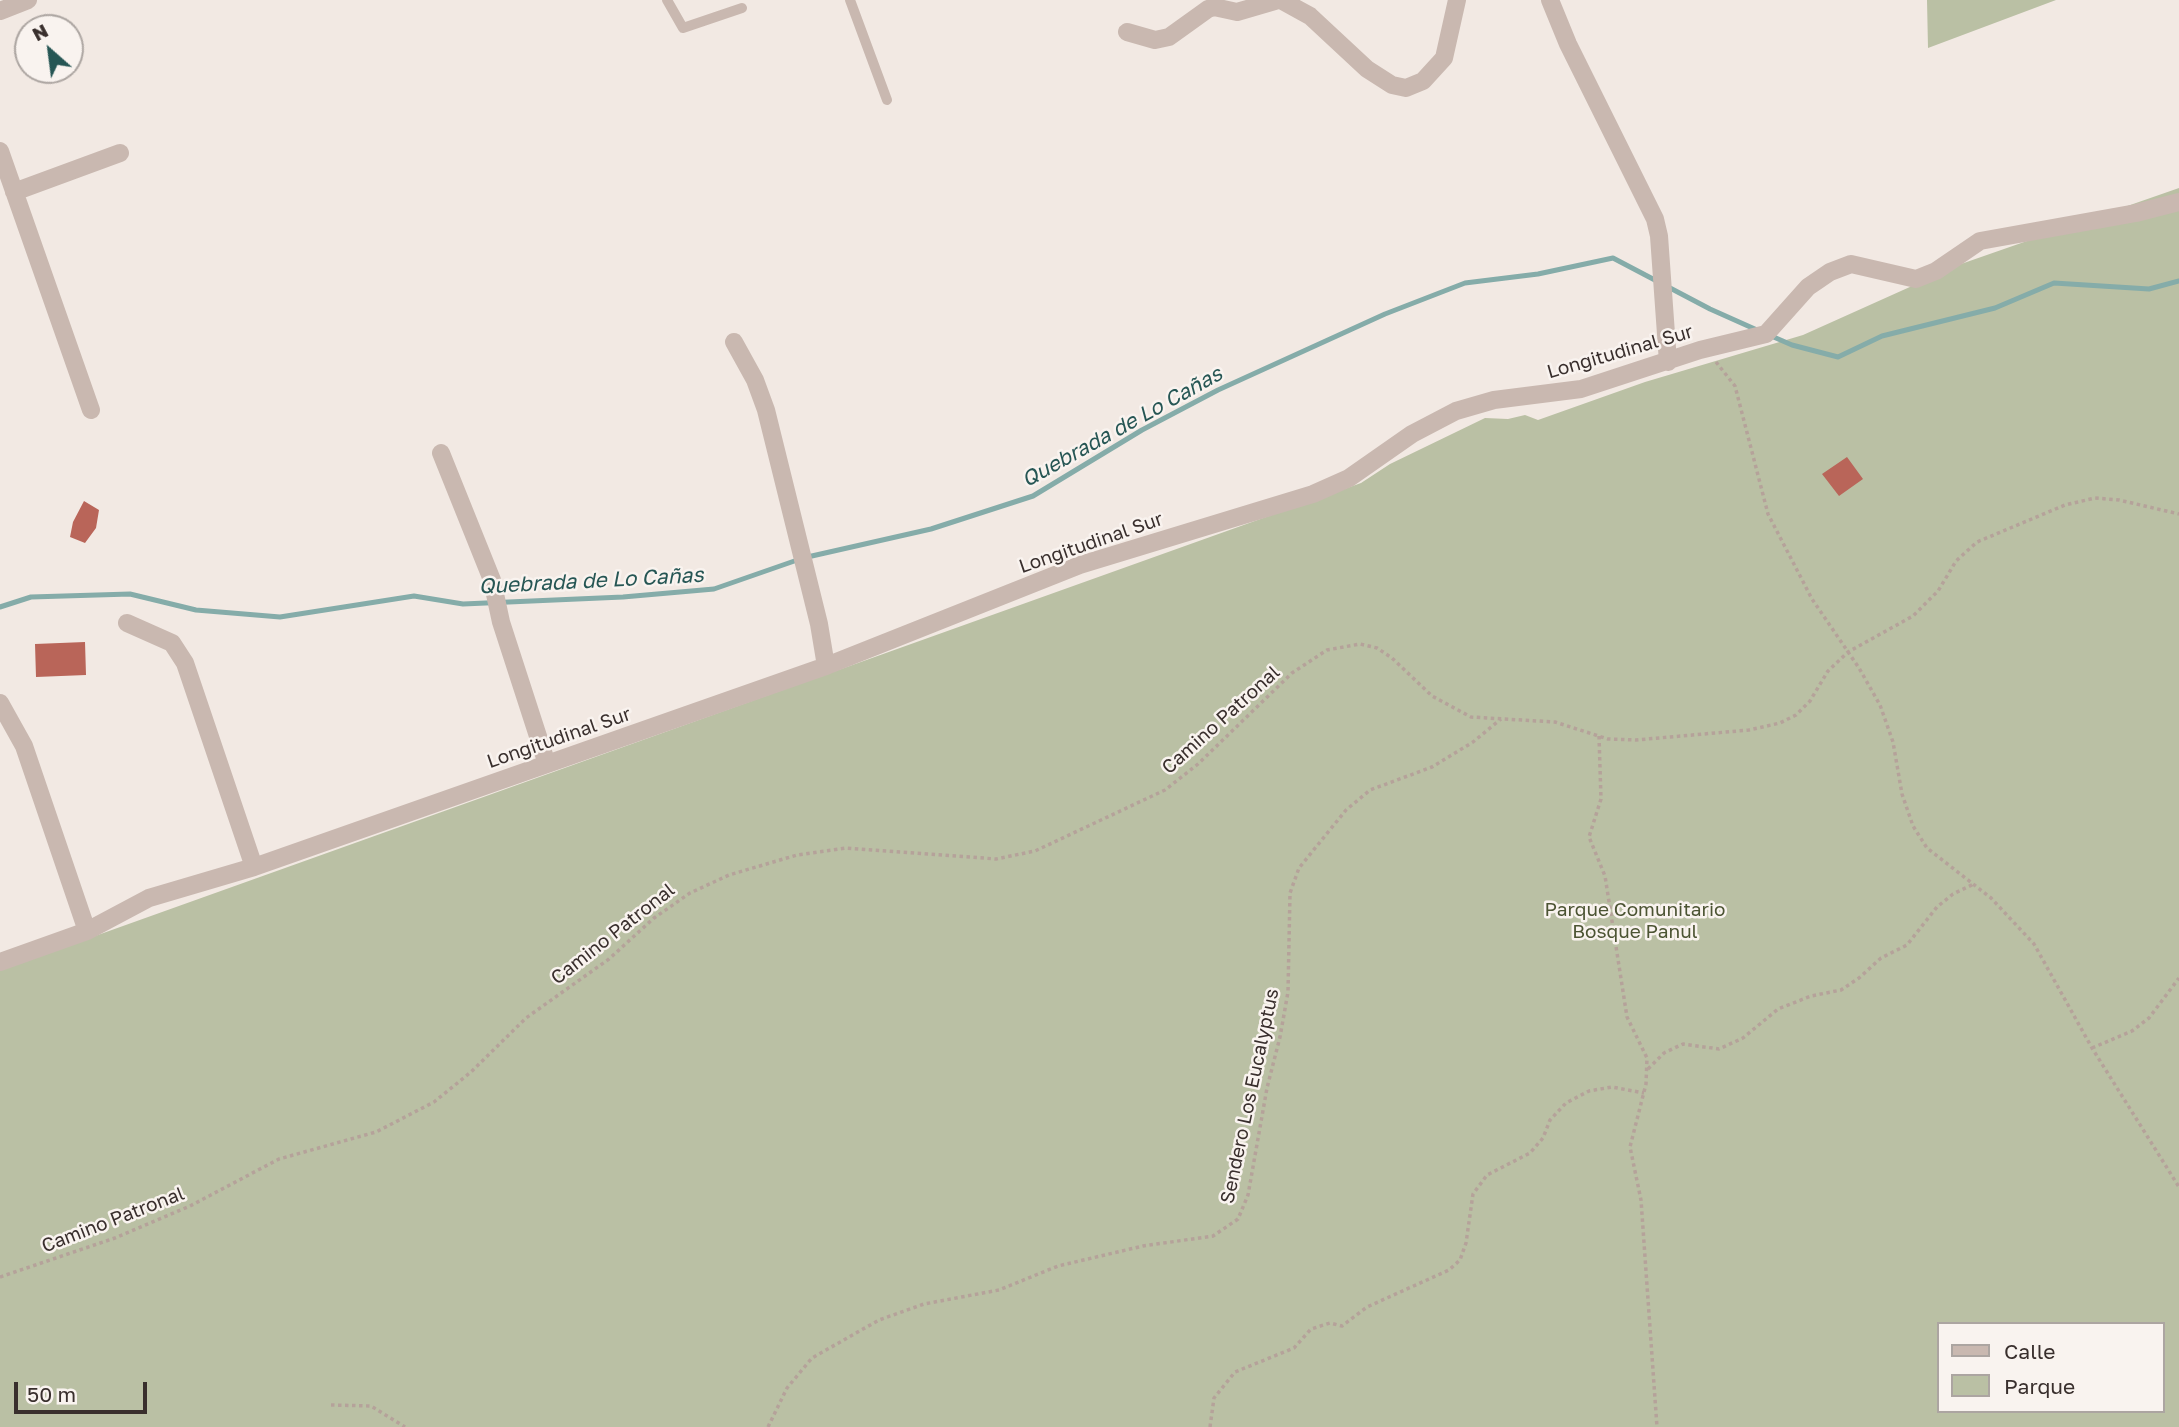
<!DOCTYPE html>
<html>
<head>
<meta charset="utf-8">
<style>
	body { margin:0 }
	#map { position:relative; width:2179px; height:1427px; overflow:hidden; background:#f2e9e3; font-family:"Golos Text",sans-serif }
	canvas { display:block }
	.legend { position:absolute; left:1937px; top:1322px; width:228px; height:91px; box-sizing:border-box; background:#f9f3ef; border:2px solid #aca5a1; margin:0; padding:9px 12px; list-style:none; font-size:21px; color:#392f2d }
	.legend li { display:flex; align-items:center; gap:14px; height:35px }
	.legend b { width:35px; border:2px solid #aca5a1 }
	.north { position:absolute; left:14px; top:14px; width:70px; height:70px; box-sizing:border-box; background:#f9f3ef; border:2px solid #aca5a1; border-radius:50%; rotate:332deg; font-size:19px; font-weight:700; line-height:28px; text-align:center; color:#392f2d }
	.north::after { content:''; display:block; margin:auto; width:24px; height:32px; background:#265654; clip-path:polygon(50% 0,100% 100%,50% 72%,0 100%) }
	.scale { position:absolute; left:14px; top:1382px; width:133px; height:32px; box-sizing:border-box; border:4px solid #392f2d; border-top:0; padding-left:9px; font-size:21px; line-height:24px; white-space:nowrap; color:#392f2d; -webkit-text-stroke:5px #f9f3ef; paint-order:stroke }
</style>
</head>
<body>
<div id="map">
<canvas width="2179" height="1427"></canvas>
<ul class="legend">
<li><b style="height:9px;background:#c9b8b0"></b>Calle</li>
<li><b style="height:19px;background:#bac0a4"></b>Parque</li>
</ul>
<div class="north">N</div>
<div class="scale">50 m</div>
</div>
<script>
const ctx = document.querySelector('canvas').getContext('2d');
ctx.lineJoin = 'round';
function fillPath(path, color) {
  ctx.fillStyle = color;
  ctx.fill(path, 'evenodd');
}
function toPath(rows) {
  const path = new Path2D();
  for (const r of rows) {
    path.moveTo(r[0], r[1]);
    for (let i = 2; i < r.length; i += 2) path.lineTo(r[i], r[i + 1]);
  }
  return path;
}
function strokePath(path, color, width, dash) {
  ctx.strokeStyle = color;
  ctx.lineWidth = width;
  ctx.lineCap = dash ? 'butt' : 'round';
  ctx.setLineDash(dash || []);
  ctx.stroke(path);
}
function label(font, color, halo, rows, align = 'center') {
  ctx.font = font + ' "Golos Text",sans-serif';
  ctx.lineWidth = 5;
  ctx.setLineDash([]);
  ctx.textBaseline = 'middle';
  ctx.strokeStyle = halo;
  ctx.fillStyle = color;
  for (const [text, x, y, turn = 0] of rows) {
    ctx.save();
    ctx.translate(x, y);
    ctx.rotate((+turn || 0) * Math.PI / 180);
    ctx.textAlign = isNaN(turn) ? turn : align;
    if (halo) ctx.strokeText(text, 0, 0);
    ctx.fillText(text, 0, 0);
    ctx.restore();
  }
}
fillPath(toPath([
	[1927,0,2056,0,1928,48],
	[2179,188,2179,1427,0,1427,0,970,1361,483,1390,464,1485,418,1508,419,1525,415,1538,420,1645,382,1803,335,1961,264],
	[1939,1324,2163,1324,2163,1411,1939,1411]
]), '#bac0a4');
strokePath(toPath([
	[1769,335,1792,345,1838,357,1882,336,1995,308,2054,283,2149,289,2179,281],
	[0,607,31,597,130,594,196,610,280,617,414,596,463,604,623,597,714,589,803,558,931,529,1033,496,1142,430,1218,390,1385,314,1465,283,1538,274,1613,258,1710,309,1757,330]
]), '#85aca9', 5);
fillPath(toPath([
	[1847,457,1863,479,1839,496,1822,474],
	[84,501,99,510,96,528,85,543,70,537,73,522],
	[85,642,86,675,36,677,35,644]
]), '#b96559');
strokePath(toPath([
	[1716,362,1735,386,1768,514,1812,599,1859,668,1880,705,1893,742,1902,794,1913,826,1927,848,1991,898,2034,944,2092,1048,2179,1187],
	[1599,736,1601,799,1589,837,1605,876,1627,1017,1647,1058,1646,1084,1630,1147,1641,1200,1657,1427],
	[2092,1048,2132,1031,2149,1018,2179,978],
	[1648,1069,1664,1053,1683,1044,1719,1049,1743,1038,1778,1009,1811,996,1841,990,1859,978,1881,958,1907,945,1937,907,1953,894,1974,884],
	[0,1277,115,1238,190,1206,279,1159,376,1132,434,1102,471,1072,526,1018,609,959,654,918,690,893,729,875,797,855,846,848,996,859,1035,851,1165,790,1198,764,1292,673,1327,650,1360,644,1377,648,1392,658,1432,696,1471,717,1555,722,1608,739,1636,740,1749,730,1780,723,1796,715,1810,701,1828,671,1848,652,1913,616,1938,591,1956,561,1977,542,2065,505,2095,498,2119,500,2179,514],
	[331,1405,371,1406,405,1427],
	[768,1427,787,1388,812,1358,879,1320,924,1304,999,1290,1058,1266,1143,1246,1213,1236,1238,1219,1248,1195,1267,1088,1280,1037,1288,992,1290,893,1299,868,1346,810,1370,790,1432,767,1473,742,1501,719],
	[1210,1427,1214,1398,1235,1372,1294,1348,1311,1329,1330,1323,1342,1326,1367,1307,1449,1270,1460,1260,1466,1243,1473,1194,1487,1175,1530,1153,1543,1138,1550,1120,1566,1103,1589,1091,1612,1087,1644,1093]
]), '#b5a29a', 3.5, [3.5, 3.5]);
strokePath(toPath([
	[667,0,683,28,742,8],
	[850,0,887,100]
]), '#c9b8b0', 10);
strokePath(toPath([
	[1281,0,1310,16,1367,69,1392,85,1406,88,1423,81,1444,58,1457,0],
	[1550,0,1568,44,1655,219,1659,236,1668,362],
	[0,11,28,0],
	[1127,32,1155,40,1169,37,1208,9,1214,7,1237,12,1278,0],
	[0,151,91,410],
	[14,192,120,153],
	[734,342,755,380,766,410,819,624,826,666],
	[441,453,492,580,501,622,547,764],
	[127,623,172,643,185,663,254,867],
	[0,703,24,746,87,931],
	[0,962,87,931,149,898,254,867,826,666,1080,565,1313,494,1349,478,1412,434,1456,411,1494,400,1581,389,1700,350,1766,334,1808,287,1830,272,1851,264,1916,279,1936,271,1980,241,2136,213,2179,202]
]), '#c9b8b0', 18);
label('19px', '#392f2d', '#f9f3ef', [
	["Longitudinal Sur",1620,352,-16],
	["Longitudinal Sur",1091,543,-19],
	["Camino Patronal",1221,720,-42],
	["Longitudinal Sur",559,738,-19],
	["Camino Patronal",613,934,-38],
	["Sendero Los Eucalyptus",1250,1096,-78],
	["Camino Patronal",113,1220,-21]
]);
label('19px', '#4c5433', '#f9f3ef', [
	["Parque Comunitario",1635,910],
	["Bosque Panul",1635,932]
]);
label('italic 21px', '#265654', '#f9f3ef', [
	["Quebrada de Lo Cañas",1122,427,-29],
	["Quebrada de Lo Cañas",591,581,-3]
]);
</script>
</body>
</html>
